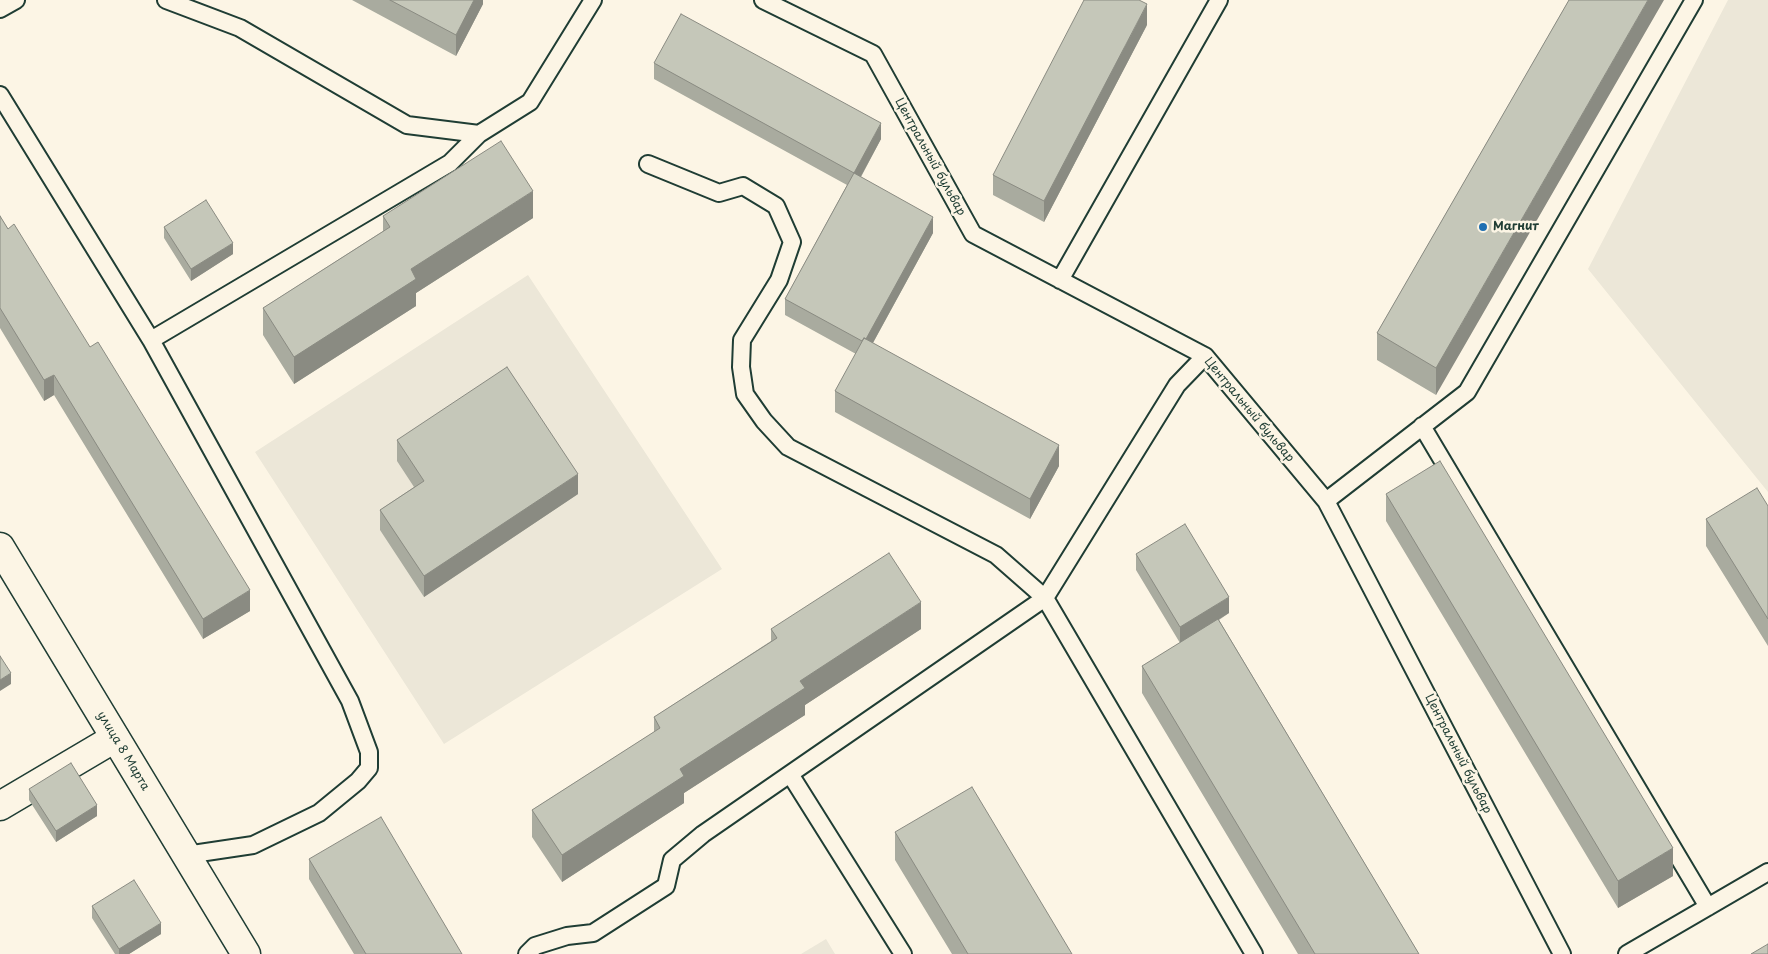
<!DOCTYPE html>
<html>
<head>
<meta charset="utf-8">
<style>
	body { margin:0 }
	canvas { display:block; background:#fcf5e5 }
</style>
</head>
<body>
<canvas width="1768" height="954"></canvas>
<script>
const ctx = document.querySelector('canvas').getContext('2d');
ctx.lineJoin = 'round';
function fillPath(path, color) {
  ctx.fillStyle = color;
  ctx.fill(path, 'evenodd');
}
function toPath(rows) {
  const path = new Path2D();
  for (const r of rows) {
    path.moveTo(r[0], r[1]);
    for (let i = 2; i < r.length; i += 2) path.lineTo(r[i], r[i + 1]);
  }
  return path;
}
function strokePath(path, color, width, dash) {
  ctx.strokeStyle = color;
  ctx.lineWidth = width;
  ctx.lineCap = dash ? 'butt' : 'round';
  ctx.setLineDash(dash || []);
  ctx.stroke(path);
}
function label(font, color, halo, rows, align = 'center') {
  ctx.font = font + ' "Playpen Sans",sans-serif';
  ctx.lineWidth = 5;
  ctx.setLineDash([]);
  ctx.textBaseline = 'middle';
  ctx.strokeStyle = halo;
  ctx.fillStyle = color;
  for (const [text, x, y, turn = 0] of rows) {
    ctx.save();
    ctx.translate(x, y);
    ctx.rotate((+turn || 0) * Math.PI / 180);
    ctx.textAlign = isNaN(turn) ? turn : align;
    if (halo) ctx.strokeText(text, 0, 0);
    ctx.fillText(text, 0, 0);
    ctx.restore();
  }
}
fillPath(toPath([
	[1728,0,1768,0,1768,492,1588,269],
	[528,275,722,569,444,744,255,452],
	[826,939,835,954,801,954]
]), '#ece7d8');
const lane = toPath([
	[166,0,240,28,407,125,479,134,530,102,593,0],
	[763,0,873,54,973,234,1205,356,1326,501,1562,954],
	[0,9,16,0],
	[0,95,151,340,350,701,369,752,369,768,358,781,319,813,253,845,186,855],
	[648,164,719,193,743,186,776,206,792,242,779,280,742,340,741,367,745,394,764,421,788,447,996,555,1045,598,1254,954],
	[1060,280,1219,0],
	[151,340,450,163,479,134],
	[1422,426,1708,907],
	[1326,501,1467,392,1694,0],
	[790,774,903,954],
	[527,954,535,946,567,936,593,933,666,886,672,860,703,834,1045,598,1177,385,1205,356],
	[1627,954,1768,872]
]);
const street = toPath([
	[0,806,115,738]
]);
const secondary = toPath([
	[0,547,246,954]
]);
strokePath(lane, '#1f3d34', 20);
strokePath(street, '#1f3d34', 31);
strokePath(secondary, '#1f3d34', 31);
strokePath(lane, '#fcf5e5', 16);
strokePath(street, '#fcf5e5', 28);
strokePath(secondary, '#fcf5e5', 28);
fillPath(toPath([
	[352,0,483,0,483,4,456,56],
	[1569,0,1436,395,1377,360,1377,333],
	[1147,25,1044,222,993,195,993,175],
	[654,63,881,139,861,177,933,233,873,343,1059,466,1030,519,835,412,835,391,856,354,785,315,785,299,847,185,654,79],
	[0,216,250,611,203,639,54,395,44,401,0,328],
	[383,216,533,218,416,293,416,306,294,384,263,335,263,308,383,231],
	[164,227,233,254,191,281,164,238],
	[397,440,578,494,424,597,380,530,380,510,414,487,397,461],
	[1386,494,1673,876,1618,908,1386,521],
	[1768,506,1768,646,1706,546,1706,519],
	[1136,554,1229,613,1219,620,1419,954,1298,954,1142,693,1142,666,1180,643,1136,570],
	[771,629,921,629,805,705,805,715,684,793,684,803,562,882,532,837,532,810,654,732,654,717,771,641],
	[29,789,97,816,56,842,29,800],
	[895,832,1072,954,952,954,895,860],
	[309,859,462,954,354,954,309,879],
	[92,906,161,934,129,954,115,954,92,918]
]), '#a9ab9f');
fillPath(toPath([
	[474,0,483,0,483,4,456,56,456,35],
	[1648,0,1664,0,1436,395,1436,368],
	[1147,4,1147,25,1044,222,1044,201],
	[881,123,881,139,854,189,854,173],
	[533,191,533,218,416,293,416,306,294,384,294,357,411,269],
	[933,217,933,233,864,359,864,342],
	[233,243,233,254,191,281,191,269],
	[54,375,54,395,44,401,44,380],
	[1059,445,1059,466,1030,519,1030,499],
	[578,474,578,494,424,597,424,576],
	[250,590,250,611,203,639,203,619],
	[1229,597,1229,613,1180,643,1180,627],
	[921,602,921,629,805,705,805,715,684,793,684,803,562,882,562,855,800,681],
	[11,673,11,684,0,691,0,680],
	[97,805,97,816,56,842,56,831],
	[1673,848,1673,876,1618,908,1618,881],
	[161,923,161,934,129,954,119,954,119,949]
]), '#8a8b82');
const building = toPath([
	[390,0,474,0,456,35,390,0],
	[1084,0,1139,0,1147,4,1044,201,993,175,1084,0],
	[1569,0,1648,0,1436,368,1377,333,1569,0],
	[681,14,881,123,854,173,654,63,681,14],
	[501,141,533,191,411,269,416,279,294,357,263,308,390,227,383,216,501,141],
	[854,173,933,217,866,339,864,338,862,341,785,299,854,173],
	[206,200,233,243,191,269,164,227,206,200],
	[0,216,8,229,14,224,90,347,98,342,250,590,203,619,54,375,44,380,0,308,0,216],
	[864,338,1059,445,1030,499,835,391,864,338],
	[507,367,578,474,424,576,380,510,424,481,397,440,507,367],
	[1440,461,1673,848,1618,881,1386,494,1440,461],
	[1757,488,1768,506,1768,619,1706,519,1757,488],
	[1185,524,1229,597,1180,627,1136,554,1185,524],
	[889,553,921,602,800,681,805,688,680,769,684,776,562,855,532,810,660,728,654,717,777,638,771,629,889,553],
	[1218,619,1419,954,1315,954,1142,666,1218,619],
	[0,656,11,673,0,680,0,656],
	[71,763,97,805,56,831,29,789,71,763],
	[972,787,1072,954,968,954,895,832,972,787],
	[381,817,462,954,366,954,309,859,381,817],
	[134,880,161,923,119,949,92,906,134,880],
	[1768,944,1768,954,1751,954,1768,944]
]);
fillPath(building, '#c5c7b9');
strokePath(building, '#8a8b82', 1);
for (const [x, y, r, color] of [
	[1483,227,5,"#1f6fb2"]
]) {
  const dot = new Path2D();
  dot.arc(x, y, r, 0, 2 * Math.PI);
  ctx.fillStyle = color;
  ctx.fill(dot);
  strokePath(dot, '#fcf5e5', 2);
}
label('12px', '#1f3d34', '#fcf5e5', [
	["Центральный бульвар",930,157,61],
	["Центральный бульвар",1249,410,50],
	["улица 8 Марта",123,751,59],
	["Центральный бульвар",1458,754,63]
]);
label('bold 12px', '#1f3d34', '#fcf5e5', [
	["Магнит",1493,227]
], 'left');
</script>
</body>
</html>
